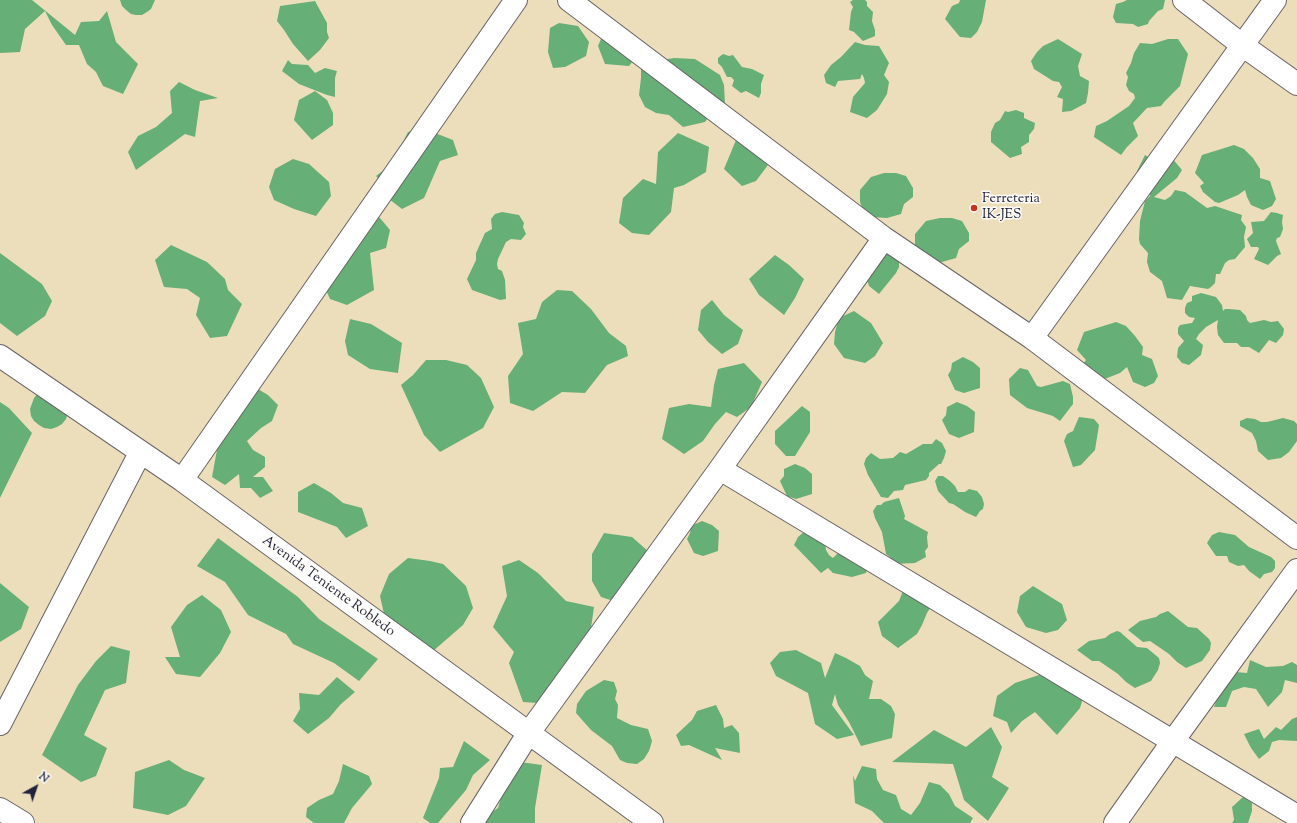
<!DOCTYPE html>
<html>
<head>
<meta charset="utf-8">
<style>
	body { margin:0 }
	#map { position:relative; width:1297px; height:823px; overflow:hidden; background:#eddebb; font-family:"Sorts Mill Goudy",serif }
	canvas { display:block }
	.north { position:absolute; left:16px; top:767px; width:40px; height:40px; -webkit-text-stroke:3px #fdfcf7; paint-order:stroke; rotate:40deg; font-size:11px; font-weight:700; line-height:16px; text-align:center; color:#22223b }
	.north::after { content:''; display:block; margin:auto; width:14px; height:18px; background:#22223b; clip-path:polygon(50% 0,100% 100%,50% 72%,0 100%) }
</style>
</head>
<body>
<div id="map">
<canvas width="1297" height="823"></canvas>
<div class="north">N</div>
</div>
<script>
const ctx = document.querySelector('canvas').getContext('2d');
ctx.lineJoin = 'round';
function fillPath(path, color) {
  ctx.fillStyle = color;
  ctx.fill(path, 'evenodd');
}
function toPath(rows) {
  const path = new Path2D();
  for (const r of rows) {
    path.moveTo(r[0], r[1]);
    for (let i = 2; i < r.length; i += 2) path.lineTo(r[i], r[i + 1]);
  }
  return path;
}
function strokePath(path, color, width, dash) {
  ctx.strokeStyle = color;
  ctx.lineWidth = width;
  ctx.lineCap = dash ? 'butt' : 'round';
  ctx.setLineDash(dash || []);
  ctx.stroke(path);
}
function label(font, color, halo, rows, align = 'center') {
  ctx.font = font + ' "Sorts Mill Goudy",serif';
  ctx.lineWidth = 3;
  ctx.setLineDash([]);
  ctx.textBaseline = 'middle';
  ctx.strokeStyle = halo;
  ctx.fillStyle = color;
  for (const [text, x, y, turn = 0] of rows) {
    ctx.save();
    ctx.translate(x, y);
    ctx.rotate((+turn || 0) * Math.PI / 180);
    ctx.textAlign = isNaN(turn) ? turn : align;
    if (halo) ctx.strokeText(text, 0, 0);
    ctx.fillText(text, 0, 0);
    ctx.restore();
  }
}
fillPath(toPath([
	[0,0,32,0,75,35,81,22,99,21,107,11,116,42,138,64,123,94,103,86,96,72,87,64,79,45,66,45,52,25,45,11,25,29,20,52,0,53],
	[120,0,155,0,151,9,147,12,142,15,136,15,131,14,126,10,122,6],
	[853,0,865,0,867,2,867,6,873,12,872,21,875,30,875,36,863,41,854,32,849,30,851,12,853,7,850,2],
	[960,0,986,0,982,22,977,32,971,38,960,37,945,19,952,6,959,3],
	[1127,0,1165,0,1163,9,1158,11,1149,21,1148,24,1138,27,1133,24,1116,23,1113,17,1116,4,1123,2],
	[315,1,327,23,327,32,329,38,320,50,308,61,293,44,284,30,277,21,280,6],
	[559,23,578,26,589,42,586,56,565,67,553,68,548,52,550,28],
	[604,32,636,57,629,66,605,64,598,46],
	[1058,39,1082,54,1078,66,1080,76,1089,81,1088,93,1086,103,1071,111,1062,112,1063,99,1057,97,1062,87,1059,82,1053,81,1034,69,1031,61,1037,52,1043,46],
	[1168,39,1178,39,1188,54,1180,86,1165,101,1161,106,1147,108,1133,123,1138,136,1127,147,1121,155,1094,137,1096,126,1107,121,1129,106,1135,98,1134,94,1129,91,1126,85,1128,77,1126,73,1131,63,1134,53,1140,43,1152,44],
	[855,42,865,45,879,46,889,63,884,75,889,82,887,94,877,110,867,118,850,112,853,97,865,83,864,78,862,74,860,79,838,81,835,87,826,83,824,75,831,65,841,57],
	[723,54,729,56,733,55,742,67,752,69,764,75,761,84,761,93,759,98,746,91,741,93,732,86,734,80,731,77,727,77,722,67,718,63,718,58],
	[674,58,695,59,720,75,724,85,725,104,716,116,708,118,705,122,683,127,669,115,656,113,645,107,639,95,641,78,641,69,649,62],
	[288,60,292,64,308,65,315,73,325,68,337,71,335,78,335,97,327,95,299,84,282,71],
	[179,82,195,90,218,98,200,101,195,137,185,134,136,170,128,152,138,136,156,127,172,113,170,91],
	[315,91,327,100,333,113,333,125,312,140,294,120,299,100],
	[1016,110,1024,113,1024,118,1035,123,1034,129,1029,135,1029,142,1021,147,1022,154,1010,158,991,142,991,132,995,123,1000,120,1005,111,1008,112],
	[418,130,435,133,453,140,458,155,440,161,424,198,402,209,389,199,387,187,376,176,392,164,408,132],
	[678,133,709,147,706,172,684,185,674,188,671,212,649,235,632,233,619,223,623,198,643,179,656,184,658,152],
	[736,140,760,148,768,165,756,181,742,186,724,169],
	[1234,145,1244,149,1253,158,1260,169,1260,178,1270,181,1276,199,1272,206,1263,210,1251,205,1247,197,1245,190,1238,195,1219,203,1215,202,1203,192,1200,186,1204,183,1195,173,1202,155],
	[1145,155,1150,158,1172,158,1182,170,1177,178,1154,197,1165,200,1171,196,1175,190,1185,192,1207,208,1215,206,1242,215,1241,220,1246,227,1244,237,1245,247,1235,259,1229,260,1225,263,1220,274,1216,274,1215,283,1211,287,1208,289,1190,286,1182,300,1167,298,1162,281,1150,272,1147,262,1148,253,1140,244,1139,239,1140,221,1145,201,1150,196,1151,196,1143,191,1137,171],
	[293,159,309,164,329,182,331,196,316,216,294,209,274,200,269,187,275,169],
	[884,173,896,173,906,176,913,188,913,197,904,204,901,214,887,218,871,217,863,210,860,202,860,190,871,177],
	[363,210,380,218,390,230,386,248,370,253,374,290,347,305,330,299,322,281,341,254,340,232],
	[502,212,519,215,524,223,523,227,526,234,521,240,511,239,506,242,498,259,497,264,498,269,502,271,505,280,506,299,500,300,472,290,467,279,476,260,476,253,485,233,492,229,491,219,495,214],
	[1271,212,1277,213,1283,215,1282,222,1283,229,1280,237,1277,238,1276,241,1281,254,1277,256,1268,265,1254,259,1259,249,1258,247,1251,247,1247,239,1253,233,1251,222,1264,221],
	[940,218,952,218,962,221,969,233,969,241,959,249,956,258,942,262,927,261,915,246,915,234,926,221],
	[171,245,207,262,225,279,228,290,242,304,227,336,210,338,196,315,200,298,187,289,164,287,155,260],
	[884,251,899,261,899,267,896,273,879,294,869,286,865,273],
	[0,253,42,284,52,301,45,316,17,336,0,323],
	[775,255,789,265,804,279,795,298,784,315,759,295,749,279],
	[557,290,572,291,591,309,609,333,626,346,628,356,607,365,585,393,562,392,533,411,510,403,508,376,523,354,518,323,536,319,542,302],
	[1201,293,1216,297,1222,305,1223,311,1225,309,1229,309,1240,310,1246,316,1247,320,1250,323,1264,320,1271,322,1278,321,1284,329,1283,335,1276,343,1269,340,1259,353,1249,347,1241,347,1237,343,1224,343,1218,335,1217,327,1218,320,1206,327,1199,334,1196,339,1203,345,1201,355,1189,365,1182,363,1177,357,1178,348,1184,341,1178,334,1178,328,1180,325,1192,323,1195,318,1189,317,1185,313,1185,308,1187,303,1192,301,1192,296],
	[712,300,724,315,743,330,738,344,722,354,708,342,698,330,701,310],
	[854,311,871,323,883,343,875,356,865,363,844,358,834,344,835,332,839,318],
	[350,319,371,324,402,343,398,373,370,369,348,355,345,341],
	[1116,322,1126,326,1135,336,1143,347,1142,355,1152,359,1158,376,1154,383,1145,387,1133,382,1127,367,1120,373,1102,380,1083,364,1086,360,1077,350,1084,332],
	[963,357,973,362,980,368,980,388,964,393,955,390,948,375,951,370,952,363],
	[426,360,446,360,467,365,481,378,494,407,483,428,440,452,424,435,401,385,413,375],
	[744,363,762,382,751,407,737,417,726,412,715,424,703,441,684,454,662,439,669,408,689,404,711,407,714,385,718,369],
	[1020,368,1028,370,1037,386,1041,387,1063,381,1070,384,1073,397,1073,404,1060,421,1053,416,1027,408,1010,395,1009,379],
	[258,389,268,395,278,405,272,421,261,428,247,441,253,450,265,457,265,467,253,477,263,477,273,491,260,498,251,488,240,488,239,474,225,485,212,477,217,450,216,435],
	[38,393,68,413,66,419,62,424,57,427,51,429,44,428,39,425,34,421,31,416,30,409,34,398],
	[0,402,9,408,32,433,0,498],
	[957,402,967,406,975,412,974,432,959,438,949,434,942,420,946,415,947,407],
	[802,406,810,412,810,432,795,456,786,456,775,444,775,431],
	[1079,417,1094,419,1099,425,1095,450,1081,465,1073,467,1064,441,1067,434,1073,431],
	[1247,418,1255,419,1261,422,1267,422,1283,418,1294,421,1297,424,1297,441,1289,452,1281,458,1268,460,1258,451,1256,441,1252,433,1240,426,1240,421],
	[936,439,942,443,946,451,944,458,941,464,939,464,929,473,929,476,926,480,905,485,903,490,894,491,888,498,881,497,868,475,864,464,866,458,871,453,880,459,893,458,900,452,906,454,923,444,932,444],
	[795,464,805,468,812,474,812,494,796,499,787,496,780,481,784,476,784,469],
	[938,476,943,476,950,481,955,486,958,492,965,492,969,489,977,491,982,497,984,504,983,509,980,511,976,517,965,512,953,504,949,503,938,491,935,481],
	[314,483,331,493,343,503,362,508,368,526,346,538,337,527,298,512,298,492],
	[899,498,905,516,904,519,928,532,927,537,928,547,925,551,926,557,915,563,894,564,890,557,886,554,882,532,875,518,873,511,877,505,881,505,884,502],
	[702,521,712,525,719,531,718,551,703,556,694,553,687,539,690,533,691,526],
	[805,531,825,542,826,550,829,555,833,558,849,542,870,559,866,573,852,577,833,573,828,568,821,573,794,545,798,537],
	[1219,532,1235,535,1249,547,1271,557,1275,561,1275,568,1272,572,1264,574,1260,579,1249,571,1244,565,1238,566,1229,562,1227,556,1216,556,1207,543,1212,535],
	[604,533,632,537,649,552,623,604,601,597,592,581,592,554],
	[218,538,298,597,319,619,378,659,359,681,334,663,293,644,286,634,248,615,225,582,197,566],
	[408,558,430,561,443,564,466,586,473,608,463,625,432,652,415,636,384,614,380,596,389,574],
	[519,560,538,573,566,601,594,607,591,628,576,648,571,691,552,704,523,702,509,663,514,652,493,627,507,596,502,566],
	[907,581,937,596,927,613,922,625,917,634,898,648,882,636,878,622,899,601],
	[0,583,29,607,21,629,0,642],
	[1033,586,1062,604,1067,620,1058,630,1046,633,1026,627,1017,612,1020,596],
	[202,595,221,610,231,632,220,653,200,677,176,674,165,657,180,657,171,627,187,605],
	[1168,611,1188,627,1197,628,1209,639,1211,643,1210,650,1202,661,1186,668,1177,662,1169,654,1150,641,1143,642,1128,630,1140,621,1156,617,1160,614],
	[1117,631,1120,632,1137,647,1147,648,1159,658,1160,663,1158,670,1151,681,1135,688,1126,682,1118,674,1099,661,1092,661,1077,650,1089,641,1105,638,1110,634],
	[111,646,130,651,126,683,105,690,84,735,107,748,96,776,81,782,42,755,78,685,96,661],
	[796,650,821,663,825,678,835,653,846,658,860,666,865,675,873,681,869,699,881,699,891,706,895,714,892,738,861,746,849,722,838,705,835,694,832,705,854,735,837,739,815,724,808,693,776,676,770,663,780,652],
	[1250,660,1266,667,1283,666,1292,662,1297,665,1297,683,1285,680,1282,692,1268,707,1256,689,1244,687,1232,691,1226,707,1214,707,1221,689,1236,672,1247,673],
	[1045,673,1083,698,1080,708,1057,735,1035,712,1022,721,1011,733,1007,722,993,716,997,696,1015,683],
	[337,677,355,692,341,704,329,718,308,734,293,721,300,709,299,693,319,695],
	[604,680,614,682,617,691,615,699,618,705,617,718,631,725,648,729,652,741,649,751,644,759,637,764,627,763,620,760,612,746,591,730,576,713,577,704,586,691],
	[716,705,723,719,724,728,732,725,739,733,740,753,715,748,722,760,689,745,681,746,676,735,692,720,697,711],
	[1297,717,1297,741,1279,740,1272,742,1269,751,1259,759,1251,748,1244,734,1259,729,1264,739,1276,727,1281,730,1292,719],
	[991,727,1002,747,992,777,1009,788,988,821,964,800,953,764,892,762,934,730,966,747],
	[464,741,490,760,473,775,466,790,438,823,430,823,423,818,439,778,440,768,453,767],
	[169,760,184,770,205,778,186,806,168,815,133,808,135,772],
	[520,762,542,765,535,808,535,823,480,823,481,819,498,808,508,774],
	[343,764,369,776,372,784,352,808,344,823,314,823,306,817,307,808,319,800,333,794,339,781],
	[862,766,876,769,877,779,883,790,896,795,901,809,911,815,920,803,929,782,940,785,949,794,955,806,973,818,970,823,884,823,872,811,855,803,853,775,855,781],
	[1243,797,1252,803,1252,811,1248,823,1232,823,1234,820,1232,807]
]), '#66af77');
const street = toPath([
	[569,0,884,238,1032,338,1297,538],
	[1184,0,1242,45,1297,84],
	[1032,338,1275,0],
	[0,356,182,480,652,823],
	[720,469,1297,816],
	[182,480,516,0],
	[0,724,140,453],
	[0,809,23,823],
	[472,823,528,734,720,469,884,238],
	[1115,823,1173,741,1297,570]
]);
strokePath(street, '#696468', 24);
strokePath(street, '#fff', 22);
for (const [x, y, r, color] of [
	[974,208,4,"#c8321e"]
]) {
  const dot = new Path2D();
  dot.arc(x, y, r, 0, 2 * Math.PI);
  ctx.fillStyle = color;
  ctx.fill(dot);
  strokePath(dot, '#fdfcf7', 1.5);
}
label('14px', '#22223b', '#fdfcf7', [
	["Ferreteria",982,200],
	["IK-JES",982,216]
], 'left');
label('14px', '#22223b', '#fdfcf7', [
	["Avenida Teniente Robledo",328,587,36]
]);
</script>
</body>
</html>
